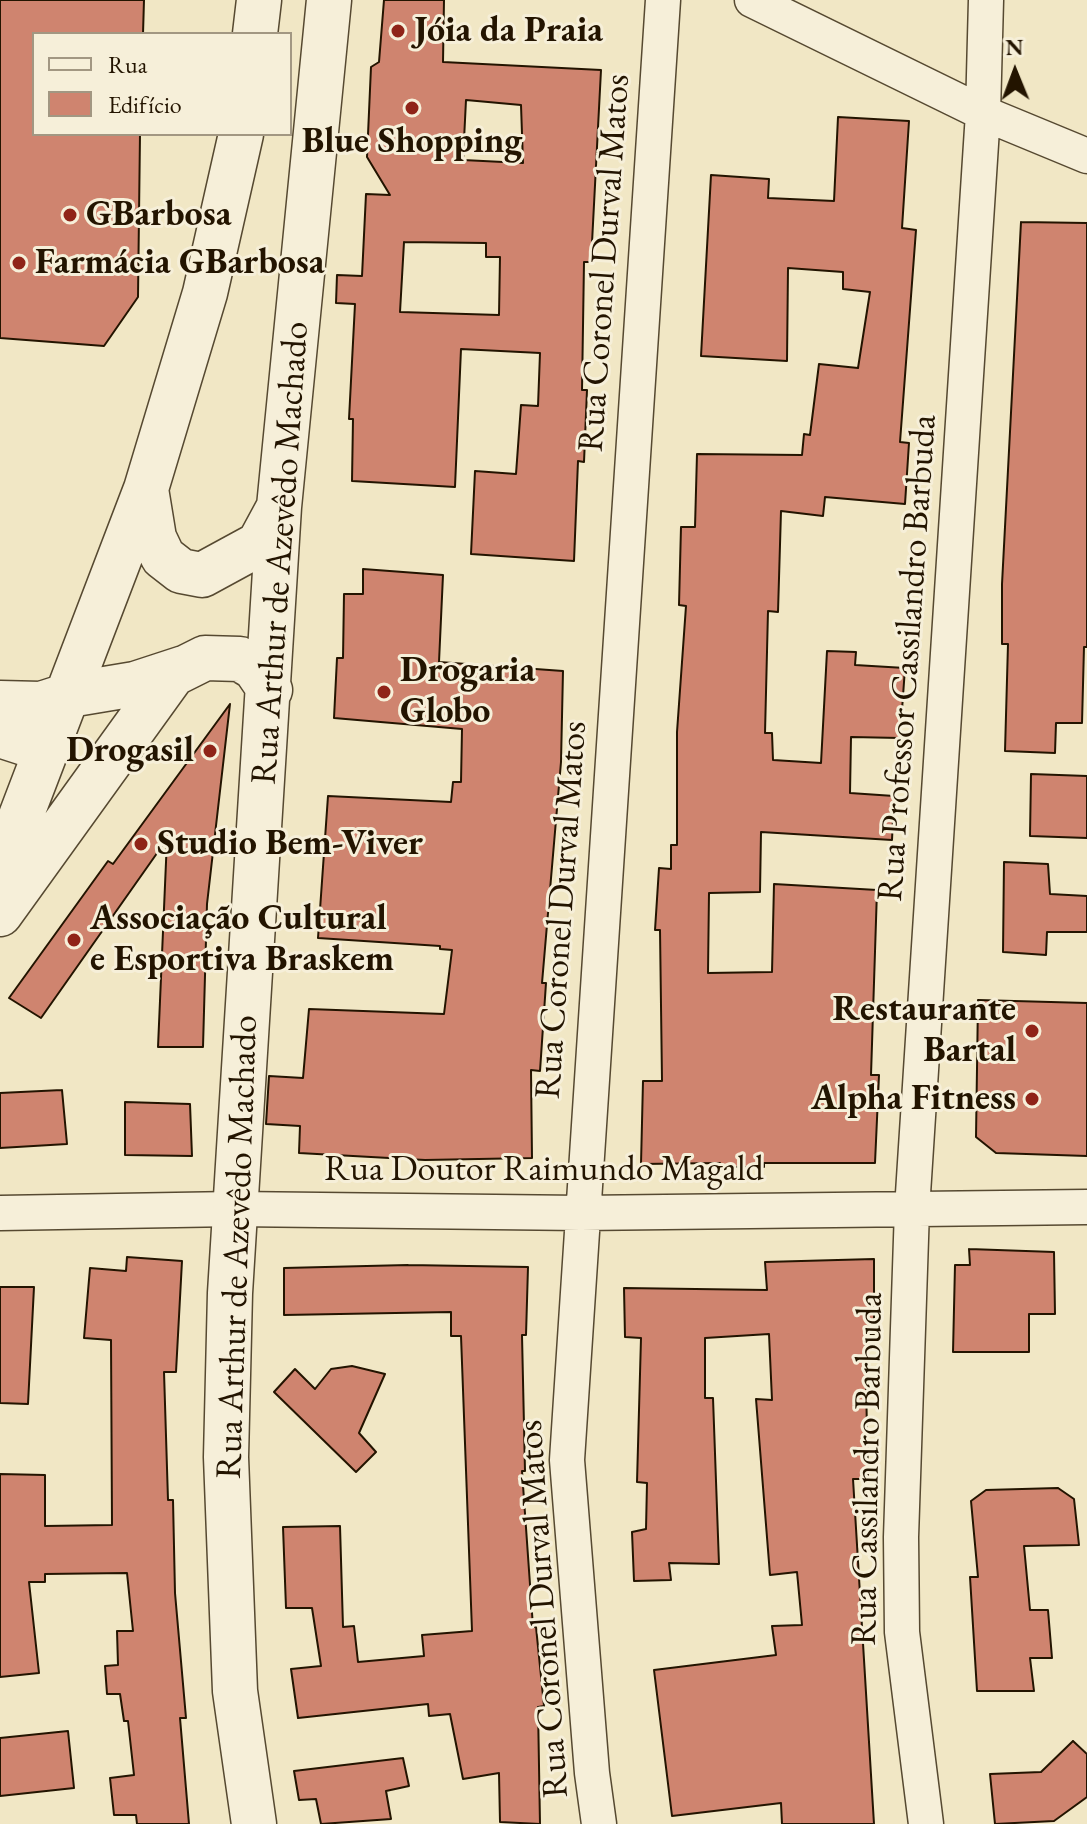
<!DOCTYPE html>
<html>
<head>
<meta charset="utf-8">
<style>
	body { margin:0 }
	#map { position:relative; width:1087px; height:1824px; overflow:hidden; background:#f1e7c5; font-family:"EB Garamond",serif }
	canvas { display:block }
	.legend { position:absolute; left:32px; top:32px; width:260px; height:104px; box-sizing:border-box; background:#f6efd9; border:2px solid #a29782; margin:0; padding:10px 14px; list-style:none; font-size:24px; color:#231400 }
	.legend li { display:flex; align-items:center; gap:16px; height:40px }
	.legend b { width:40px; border:2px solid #a29782 }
	.north { position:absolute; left:975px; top:32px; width:80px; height:80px; -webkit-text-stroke:6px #f6efd9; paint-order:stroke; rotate:359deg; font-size:22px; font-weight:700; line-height:32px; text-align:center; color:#231400 }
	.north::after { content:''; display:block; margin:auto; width:28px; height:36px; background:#231400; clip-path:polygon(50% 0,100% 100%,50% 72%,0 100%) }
</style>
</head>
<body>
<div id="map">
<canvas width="1087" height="1824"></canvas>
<ul class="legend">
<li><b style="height:10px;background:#f6efd9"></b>Rua</li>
<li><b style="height:22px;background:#cf846f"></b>Edifício</li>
</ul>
<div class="north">N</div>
</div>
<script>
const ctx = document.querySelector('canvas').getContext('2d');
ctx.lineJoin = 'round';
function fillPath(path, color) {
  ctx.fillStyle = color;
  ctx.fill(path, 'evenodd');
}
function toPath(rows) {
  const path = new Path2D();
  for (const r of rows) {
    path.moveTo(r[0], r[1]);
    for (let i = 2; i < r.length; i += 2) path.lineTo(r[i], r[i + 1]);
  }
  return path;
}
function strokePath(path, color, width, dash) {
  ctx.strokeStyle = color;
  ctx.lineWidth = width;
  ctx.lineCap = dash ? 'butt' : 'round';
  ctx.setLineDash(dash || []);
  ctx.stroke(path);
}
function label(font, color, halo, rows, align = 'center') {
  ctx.font = font + ' "EB Garamond",serif';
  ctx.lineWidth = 6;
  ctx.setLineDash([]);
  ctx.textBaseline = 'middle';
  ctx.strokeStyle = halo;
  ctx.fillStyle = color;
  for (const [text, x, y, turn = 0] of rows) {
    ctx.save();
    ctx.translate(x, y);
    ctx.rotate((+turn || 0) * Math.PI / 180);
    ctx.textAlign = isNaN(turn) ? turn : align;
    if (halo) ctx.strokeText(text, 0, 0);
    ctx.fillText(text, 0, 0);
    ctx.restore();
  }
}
const building = toPath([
	[0,0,144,0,143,34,34,34,34,134,140,134,138,297,104,346,0,338,0,0],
	[384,0,444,0,443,62,601,70,591,262,584,262,582,390,587,390,584,462,578,461,574,561,471,554,475,471,516,474,521,405,538,406,540,353,461,349,455,487,352,481,353,419,349,419,355,304,336,303,337,275,362,276,366,194,390,195,367,157,371,67,379,62,384,0],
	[466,100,521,105,523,163,463,160,466,100],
	[404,242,486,243,486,257,500,257,499,315,400,312,404,242],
	[838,117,909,121,902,228,916,230,900,442,909,443,905,504,825,497,823,516,781,511,778,612,768,611,765,733,772,733,773,760,821,763,827,651,856,652,855,665,905,668,900,738,851,737,850,793,894,796,892,840,761,832,760,892,709,893,708,973,772,972,774,884,877,890,871,1075,879,1075,875,1163,764,1163,764,1167,720,1167,720,1163,641,1164,643,1081,662,1081,660,930,655,930,659,868,671,869,671,845,677,845,677,732,686,606,679,605,681,527,695,527,697,454,802,455,804,434,810,435,819,364,858,368,870,292,843,289,843,272,788,268,787,361,701,356,711,175,769,179,768,198,834,201,838,117],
	[1021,222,1087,223,1087,647,1084,647,1082,723,1056,723,1055,753,1005,751,1008,644,1002,644,1002,584,1021,222],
	[363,569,443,575,439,662,563,671,561,762,542,983,546,983,540,1071,531,1070,532,1158,425,1160,299,1153,300,1126,266,1124,269,1076,303,1078,309,1009,444,1014,452,950,440,949,440,946,318,938,328,796,451,802,453,782,461,782,462,729,334,718,337,658,343,658,344,594,363,594,363,569],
	[230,704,207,904,203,1047,158,1047,167,839,41,1018,9,998,108,861,113,864,230,704],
	[1031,774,1087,776,1087,838,1030,836,1031,774],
	[1004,862,1048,864,1050,894,1087,896,1087,932,1047,932,1046,955,1003,952,1004,862],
	[978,1000,1087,1003,1087,1156,996,1153,976,1137,978,1000],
	[62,1090,67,1144,0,1148,0,1093,62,1090],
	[125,1102,190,1104,192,1156,125,1155,125,1102],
	[969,1249,1054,1252,1055,1314,1029,1314,1029,1352,953,1352,955,1265,970,1265,969,1249],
	[127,1257,182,1261,176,1372,164,1372,168,1500,173,1500,175,1593,186,1718,180,1718,189,1824,137,1824,136,1815,114,1815,110,1778,134,1775,128,1721,124,1721,120,1694,107,1694,105,1666,118,1665,117,1631,133,1631,127,1573,45,1574,45,1582,29,1582,39,1673,0,1677,0,1474,45,1475,45,1526,112,1525,111,1340,84,1338,90,1268,126,1271,127,1257],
	[874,1259,874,1334,865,1334,868,1479,853,1479,874,1824,782,1824,781,1803,672,1816,654,1670,776,1655,772,1626,802,1625,797,1572,770,1575,756,1399,772,1400,769,1334,705,1338,705,1398,713,1398,719,1564,669,1563,671,1580,634,1581,632,1532,646,1529,647,1483,637,1482,641,1338,625,1337,624,1288,767,1290,765,1262,874,1259],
	[408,1265,528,1267,526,1335,522,1335,525,1471,522,1471,533,1627,536,1627,544,1706,538,1707,540,1824,500,1822,499,1773,463,1779,450,1714,429,1716,428,1704,298,1718,291,1669,321,1666,312,1608,286,1608,283,1527,340,1526,343,1627,354,1626,358,1662,424,1656,422,1635,472,1631,461,1336,451,1336,451,1312,284,1315,284,1268,408,1265],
	[0,1287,34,1287,28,1404,0,1403,0,1287],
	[352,1366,385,1374,359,1433,376,1452,356,1472,274,1392,295,1369,315,1389,331,1369,352,1366],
	[1058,1488,1074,1499,1079,1545,1024,1546,1030,1610,1048,1610,1052,1658,1030,1658,1034,1691,977,1691,970,1577,978,1577,971,1501,986,1490,1058,1488],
	[68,1731,74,1788,0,1796,0,1738,68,1731],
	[1073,1741,1087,1754,1087,1797,1054,1821,995,1824,990,1774,1041,1772,1073,1741],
	[403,1758,409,1786,386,1791,391,1819,321,1824,316,1799,299,1800,294,1771,403,1758]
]);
fillPath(building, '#cf846f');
strokePath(building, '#231400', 2);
const minor = toPath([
	[752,0,983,113,1087,156],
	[0,1213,234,1209,581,1213,1087,1207],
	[599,1824,592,1773,567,1460,663,0],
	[926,1824,902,1632,901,1537,912,1209,983,113,986,0]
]);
const tertiary = toPath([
	[255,34,259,0],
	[146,489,154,538,163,557,181,571,202,575,259,544,279,507],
	[0,703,41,704,69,695,135,684,184,668],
	[0,735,46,750],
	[0,871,146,489,205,293,241,134],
	[0,914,173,674,205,658,240,659,255,668,270,690],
	[254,1824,235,1691,226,1457,230,1293,279,507,329,0]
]);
strokePath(minor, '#564931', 37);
strokePath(tertiary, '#564931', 47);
strokePath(minor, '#f6efd9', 34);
strokePath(tertiary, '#f6efd9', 44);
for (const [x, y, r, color] of [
	[398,31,8,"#8f2418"],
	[412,108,8,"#8f2418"],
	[70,215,8,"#8f2418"],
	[19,263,8,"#8f2418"],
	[384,692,8,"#8f2418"],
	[210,751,8,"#8f2418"],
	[141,844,8,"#8f2418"],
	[74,940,8,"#8f2418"],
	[1032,1031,8,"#8f2418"],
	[1032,1099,8,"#8f2418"]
]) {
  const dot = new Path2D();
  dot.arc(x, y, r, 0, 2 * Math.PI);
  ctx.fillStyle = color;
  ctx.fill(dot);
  strokePath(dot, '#f6efd9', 3);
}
label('bold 36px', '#231400', '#f6efd9', [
	["Jóia da Praia",414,31],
	["Blue Shopping",412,142,"center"],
	["GBarbosa",86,215],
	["Farmácia GBarbosa",35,263],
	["Drogaria",400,671],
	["Globo",400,712],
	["Drogasil",194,751,"right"],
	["Studio Bem-Viver",157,844],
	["Associação Cultural",90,919],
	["e Esportiva Braskem",90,960],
	["Restaurante",1016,1010,"right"],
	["Bartal",1016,1051,"right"],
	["Alpha Fitness",1016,1099,"right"]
], 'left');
label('36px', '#231400', '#f6efd9', [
	["Rua Coronel Durval Matos",605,263,-86],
	["Rua Arthur de Azevêdo Machado",281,553,-86],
	["Rua Professor Cassilandro Barbuda",908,658,-86],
	["Rua Coronel Durval Matos",562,910,-86],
	["Rua Doutor Raimundo Magald",544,1170],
	["Rua Arthur de Azevêdo Machado",238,1247,-88],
	["Rua Cassilandro Barbuda",868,1469,-89],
	["Rua Coronel Durval Matos",544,1609,-94]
]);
</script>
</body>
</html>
